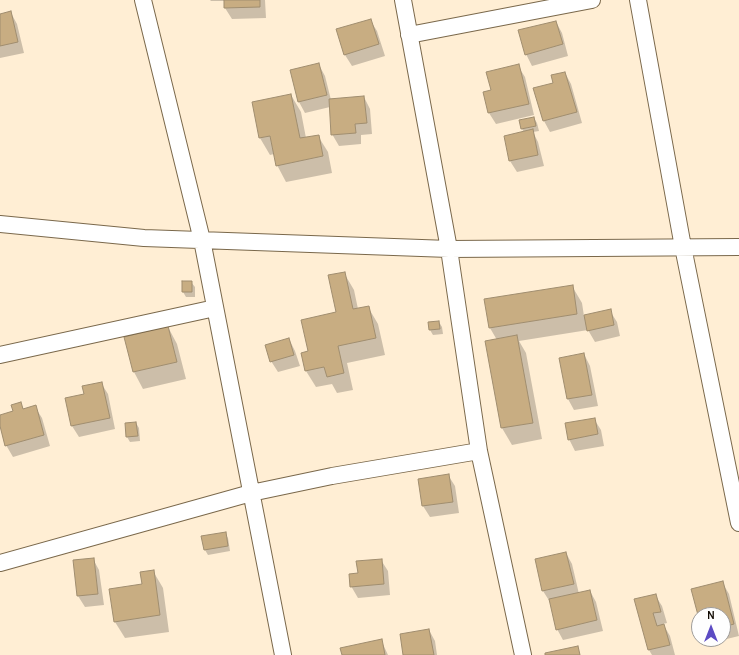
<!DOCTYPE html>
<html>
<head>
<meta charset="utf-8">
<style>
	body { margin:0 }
	#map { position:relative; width:739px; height:655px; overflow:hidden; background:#ffeed4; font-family:Karla,sans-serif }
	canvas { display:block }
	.north { position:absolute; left:691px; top:607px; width:40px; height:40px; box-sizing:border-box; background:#fefefe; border:1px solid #9f9c99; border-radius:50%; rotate:0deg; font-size:11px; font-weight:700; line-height:16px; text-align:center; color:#110a02 }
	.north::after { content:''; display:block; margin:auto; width:14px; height:18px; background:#5c4bc3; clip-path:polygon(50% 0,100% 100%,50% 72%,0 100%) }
</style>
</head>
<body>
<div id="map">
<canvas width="739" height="655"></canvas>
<div class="north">N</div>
</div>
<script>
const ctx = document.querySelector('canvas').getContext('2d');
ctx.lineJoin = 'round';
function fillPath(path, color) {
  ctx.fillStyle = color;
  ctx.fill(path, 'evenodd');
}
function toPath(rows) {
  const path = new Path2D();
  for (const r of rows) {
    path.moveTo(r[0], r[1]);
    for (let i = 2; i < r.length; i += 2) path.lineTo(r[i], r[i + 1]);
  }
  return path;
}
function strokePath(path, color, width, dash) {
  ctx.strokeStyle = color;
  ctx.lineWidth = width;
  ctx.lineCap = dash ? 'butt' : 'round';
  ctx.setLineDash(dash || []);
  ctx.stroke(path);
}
fillPath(toPath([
	[210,0,265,0,266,18,232,19,225,8,225,1,211,1],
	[11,13,17,24,24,53,0,58,0,15],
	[370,20,377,31,385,56,352,66,345,55,337,30],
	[556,22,562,33,568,56,532,66,526,54],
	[319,65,325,76,331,100,364,97,370,109,372,134,361,135,361,144,339,146,332,134,330,107,305,113,299,102],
	[518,66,525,77,534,115,496,124,489,113,484,92,492,91],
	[565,73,571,84,582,123,550,132,544,121,535,89,554,84],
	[291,95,301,112,306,138,318,136,328,152,332,173,286,182,277,165,274,154,270,155,260,138,253,102],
	[534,118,537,123,539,131,533,132,538,142,544,166,517,172,510,161,524,132,522,129],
	[344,273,354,290,358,309,368,307,378,324,385,355,347,363,353,390,337,393,332,384,316,387,306,371,310,352,338,312],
	[191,282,195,287,195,297,186,297,183,292],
	[572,286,582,303,584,316,610,311,617,322,620,336,595,342,588,330,519,341,526,353,542,439,512,445,502,428,486,342,497,340,490,328,485,300],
	[439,322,442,327,443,334,433,335,430,330,430,323],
	[168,327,177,344,186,379,143,389,134,372,125,337],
	[289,339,295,351,300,366,278,372,271,361],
	[584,354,590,366,598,406,574,410,568,399,560,359],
	[101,383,108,394,115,429,79,437,72,426,66,398,85,395],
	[20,403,24,410,35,407,42,418,50,446,13,457,6,445,0,423,0,416,14,411],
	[594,419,601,430,604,446,575,451,569,439],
	[136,423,139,428,140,441,130,442,127,437],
	[448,475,455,486,459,513,430,517,423,506,419,480],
	[225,533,228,538,230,551,208,555,205,550,202,537],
	[566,553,572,564,579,594,590,591,596,602,603,631,563,640,557,629,550,602,543,591,536,560],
	[93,559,99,570,104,605,85,607,78,596],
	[381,560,388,571,390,595,358,598,351,586,359,574],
	[153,571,163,588,169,632,125,638,115,622],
	[722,582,729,594,739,636,710,643,708,639,723,639,723,615,699,615,692,590],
	[655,595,662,606,667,623,663,624,670,636,675,655,652,655,649,650,635,600],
	[429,630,435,641,437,655,404,655],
	[381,640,388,655,343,655]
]), '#0003');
const building = toPath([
	[224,0,260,0,260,7,224,8,224,0],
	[11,11,18,42,0,46,0,14,11,11],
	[371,19,379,44,344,55,336,29,371,19],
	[556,21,563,44,525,55,518,30,556,21],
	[319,63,327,95,298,102,290,70,319,63],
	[519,64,529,104,488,113,483,92,491,90,486,72,519,64],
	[565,72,577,112,543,121,533,88,553,83,551,75,565,72],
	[291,94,300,138,319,135,323,156,276,166,270,136,259,138,252,102,291,94],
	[364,96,367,123,355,124,356,133,331,135,329,99,364,96],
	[534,117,536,126,521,129,519,120,534,117],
	[533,129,538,155,509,161,504,136,533,129],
	[345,272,353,309,369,306,376,338,338,346,344,373,327,377,324,367,305,371,301,353,308,351,301,320,336,312,328,275,345,272],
	[182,281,192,281,192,292,182,292,182,281],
	[573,285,577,314,489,328,484,299,573,285],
	[611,309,614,325,587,331,584,315,611,309],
	[439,321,440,329,429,330,428,322,439,321],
	[168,326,177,362,133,372,124,337,168,326],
	[517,335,533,423,501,428,485,341,517,335],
	[289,338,294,355,270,362,265,345,289,338],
	[584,353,592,395,567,399,559,358,584,353],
	[102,382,110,418,71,426,65,398,84,394,82,386,102,382],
	[21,402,23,409,36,405,44,435,5,446,0,426,0,415,13,411,11,405,21,402],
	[595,418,598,434,568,440,565,423,595,418],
	[136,422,138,436,126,437,125,423,136,422],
	[449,474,453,502,422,506,418,479,449,474],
	[226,532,228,546,204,550,201,536,226,532],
	[566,552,574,584,542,591,535,559,566,552],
	[94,558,98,594,77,596,73,560,94,558],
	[382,559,384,584,350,587,349,574,358,573,356,561,382,559],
	[154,570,160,615,114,622,109,589,142,584,140,572,154,570],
	[723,581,734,624,723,627,723,615,699,615,699,619,691,589,723,581],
	[590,590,597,620,556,630,549,599,590,590],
	[656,594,661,612,653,613,657,626,664,624,670,645,648,650,634,599,656,594],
	[429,629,434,655,403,655,400,634,429,629],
	[382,639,385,655,342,655,340,648,382,639],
	[578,646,580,655,545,655,545,653,578,646]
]);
fillPath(building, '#c8ad82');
strokePath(building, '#a08d6f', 1);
const minor = toPath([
	[143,0,202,240,283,655],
	[403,0,449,249,479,451,523,655],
	[638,0,683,247,739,523],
	[409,35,592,0],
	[0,224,144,238,449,249,739,247],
	[0,355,215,308],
	[0,563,251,493,332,476,479,451]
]);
strokePath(minor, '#7a684b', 18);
strokePath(minor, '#fff', 16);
</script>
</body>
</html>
